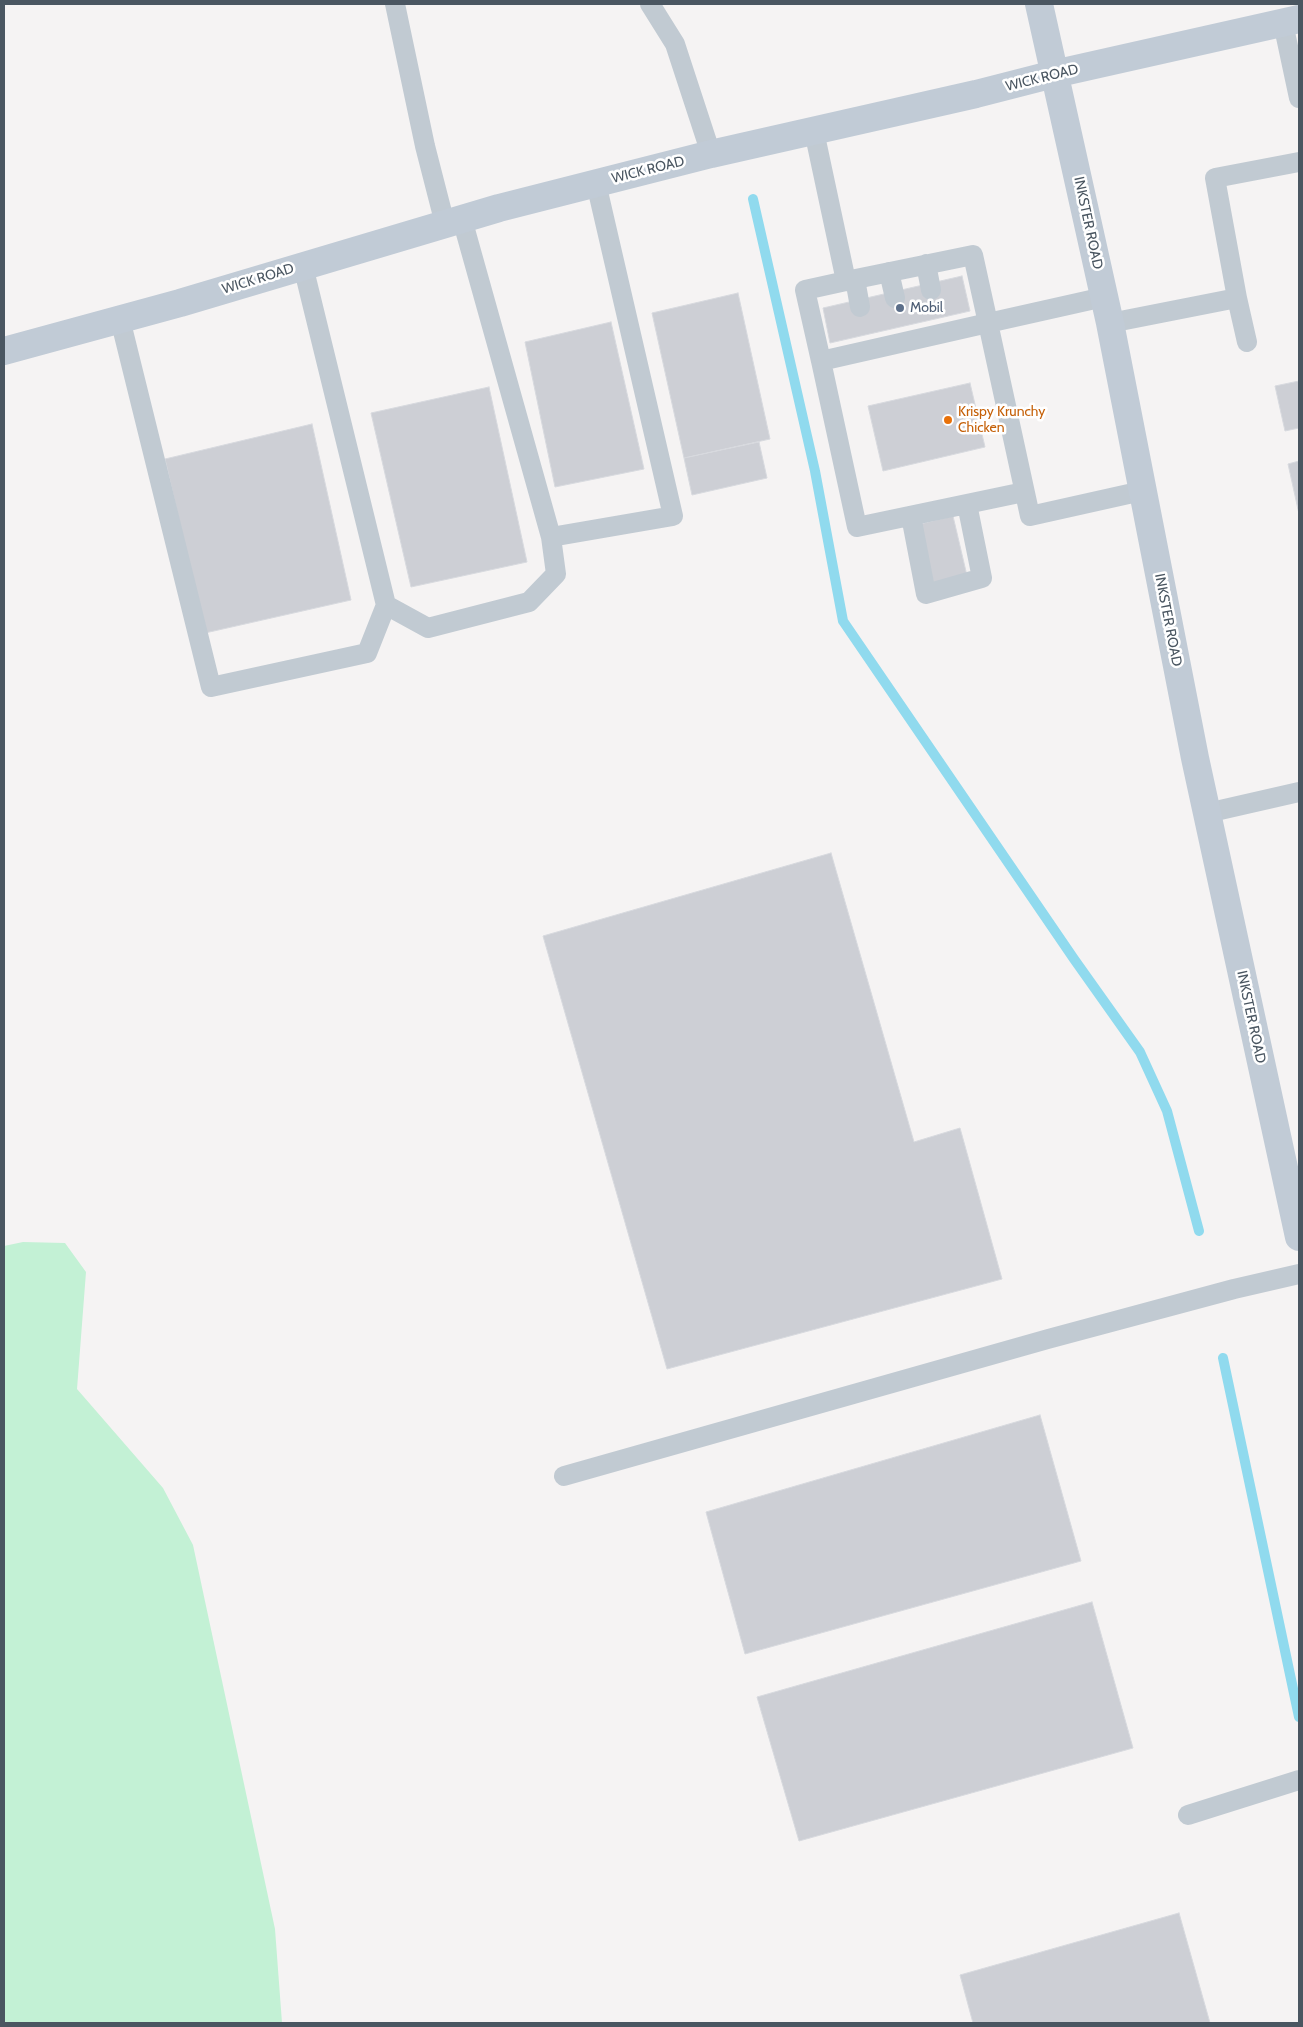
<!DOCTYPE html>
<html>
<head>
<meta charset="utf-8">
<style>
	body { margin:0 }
	#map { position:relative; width:1303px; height:2027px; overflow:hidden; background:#f5f3f3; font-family:Cabin,sans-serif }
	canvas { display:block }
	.frame { position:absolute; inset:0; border:5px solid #4a5661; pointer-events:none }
</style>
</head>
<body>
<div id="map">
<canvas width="1303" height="2027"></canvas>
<div class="frame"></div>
</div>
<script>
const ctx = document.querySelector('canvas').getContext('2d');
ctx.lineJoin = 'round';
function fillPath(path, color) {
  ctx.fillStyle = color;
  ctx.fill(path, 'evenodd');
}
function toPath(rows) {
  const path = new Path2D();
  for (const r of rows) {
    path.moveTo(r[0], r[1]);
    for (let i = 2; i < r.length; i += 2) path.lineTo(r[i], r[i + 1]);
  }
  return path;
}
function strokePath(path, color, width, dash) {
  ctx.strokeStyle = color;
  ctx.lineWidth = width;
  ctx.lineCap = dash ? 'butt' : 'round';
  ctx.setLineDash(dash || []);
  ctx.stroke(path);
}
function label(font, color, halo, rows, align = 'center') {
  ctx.font = font + ' Cabin,sans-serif';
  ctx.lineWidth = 5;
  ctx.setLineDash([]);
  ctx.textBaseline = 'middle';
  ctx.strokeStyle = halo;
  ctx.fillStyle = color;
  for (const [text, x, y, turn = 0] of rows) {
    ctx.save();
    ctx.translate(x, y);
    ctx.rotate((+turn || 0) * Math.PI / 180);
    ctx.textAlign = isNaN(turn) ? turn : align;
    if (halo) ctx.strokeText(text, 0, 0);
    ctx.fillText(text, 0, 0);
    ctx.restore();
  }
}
fillPath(toPath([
	[23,1242,65,1243,86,1272,77,1389,163,1488,193,1545,275,1929,282,2023,4,2023,4,1246]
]), '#c3f1d5');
strokePath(toPath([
	[753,199,815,471,843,621,1074,959,1140,1052,1167,1111,1199,1231],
	[1223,1358,1299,1717]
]), '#90daee', 10);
const building = toPath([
	[962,276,970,311,830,343,823,308,962,276],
	[738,293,770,439,684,458,652,313,738,293],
	[611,322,644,469,555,487,525,342,611,322],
	[1299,381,1299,428,1285,431,1275,386,1299,381],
	[970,383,985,447,883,471,868,406,970,383],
	[489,387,527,562,411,587,371,413,489,387],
	[312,424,351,600,205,633,165,459,312,424],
	[759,442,767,478,692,495,684,458,759,442],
	[1299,461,1299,514,1288,464,1299,461],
	[953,516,968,580,931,588,916,525,953,516],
	[831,853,914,1142,960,1128,1002,1279,667,1369,543,936,831,853],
	[1040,1415,1081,1561,745,1654,706,1512,1040,1415],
	[1092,1602,1133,1748,799,1841,757,1697,1092,1602],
	[1179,1913,1210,2023,973,2023,960,1975,1179,1913]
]);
fillPath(building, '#cdcfd5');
strokePath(building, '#d7d9de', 1);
strokePath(toPath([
	[395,4,425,146,445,224],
	[650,4,675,44,711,154],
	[1283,23,1299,98],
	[814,131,846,281,973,255,988,323,1104,297],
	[462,219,551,537,673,516,596,183],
	[926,264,931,290],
	[889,272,895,298],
	[855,279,860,307],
	[846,281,805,290,821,361,988,323,1030,516,1142,491],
	[1237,298,1247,342],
	[120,319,211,687,367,653,386,605,303,266],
	[1110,323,1237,298,1215,178,1299,162],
	[821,361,857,527,1024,492],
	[911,516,926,594,982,578,967,504],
	[386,605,428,628,529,602,556,574,551,537],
	[1207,813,1299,792],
	[564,1476,1048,1339,1234,1289,1299,1274],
	[1188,1815,1299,1780]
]), '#c1cad2', 20);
strokePath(toPath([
	[1039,4,1110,323,1195,758,1299,1237],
	[4,351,180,303,499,208,711,154,976,94,1054,74,1299,19]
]), '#c1cbd6', 28);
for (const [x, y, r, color] of [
	[900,308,5,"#5c6f8a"],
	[948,420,5,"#e8710a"]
]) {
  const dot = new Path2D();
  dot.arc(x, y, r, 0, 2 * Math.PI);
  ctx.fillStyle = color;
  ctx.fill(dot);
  strokePath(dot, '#fff', 2);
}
label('14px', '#4a5661', '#fff', [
	["WICK ROAD",1042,78,-14],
	["WICK ROAD",648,170,-14],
	["INKSTER ROAD",1088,223,78],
	["WICK ROAD",258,279,-17],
	["INKSTER ROAD",1168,620,79],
	["INKSTER ROAD",1251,1017,78]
]);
label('14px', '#4e5e75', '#fff', [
	["Mobil",910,308]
], 'left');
label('14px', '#c56008', '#fff', [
	["Krispy Krunchy",958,412],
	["Chicken",958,428]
], 'left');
</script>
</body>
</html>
